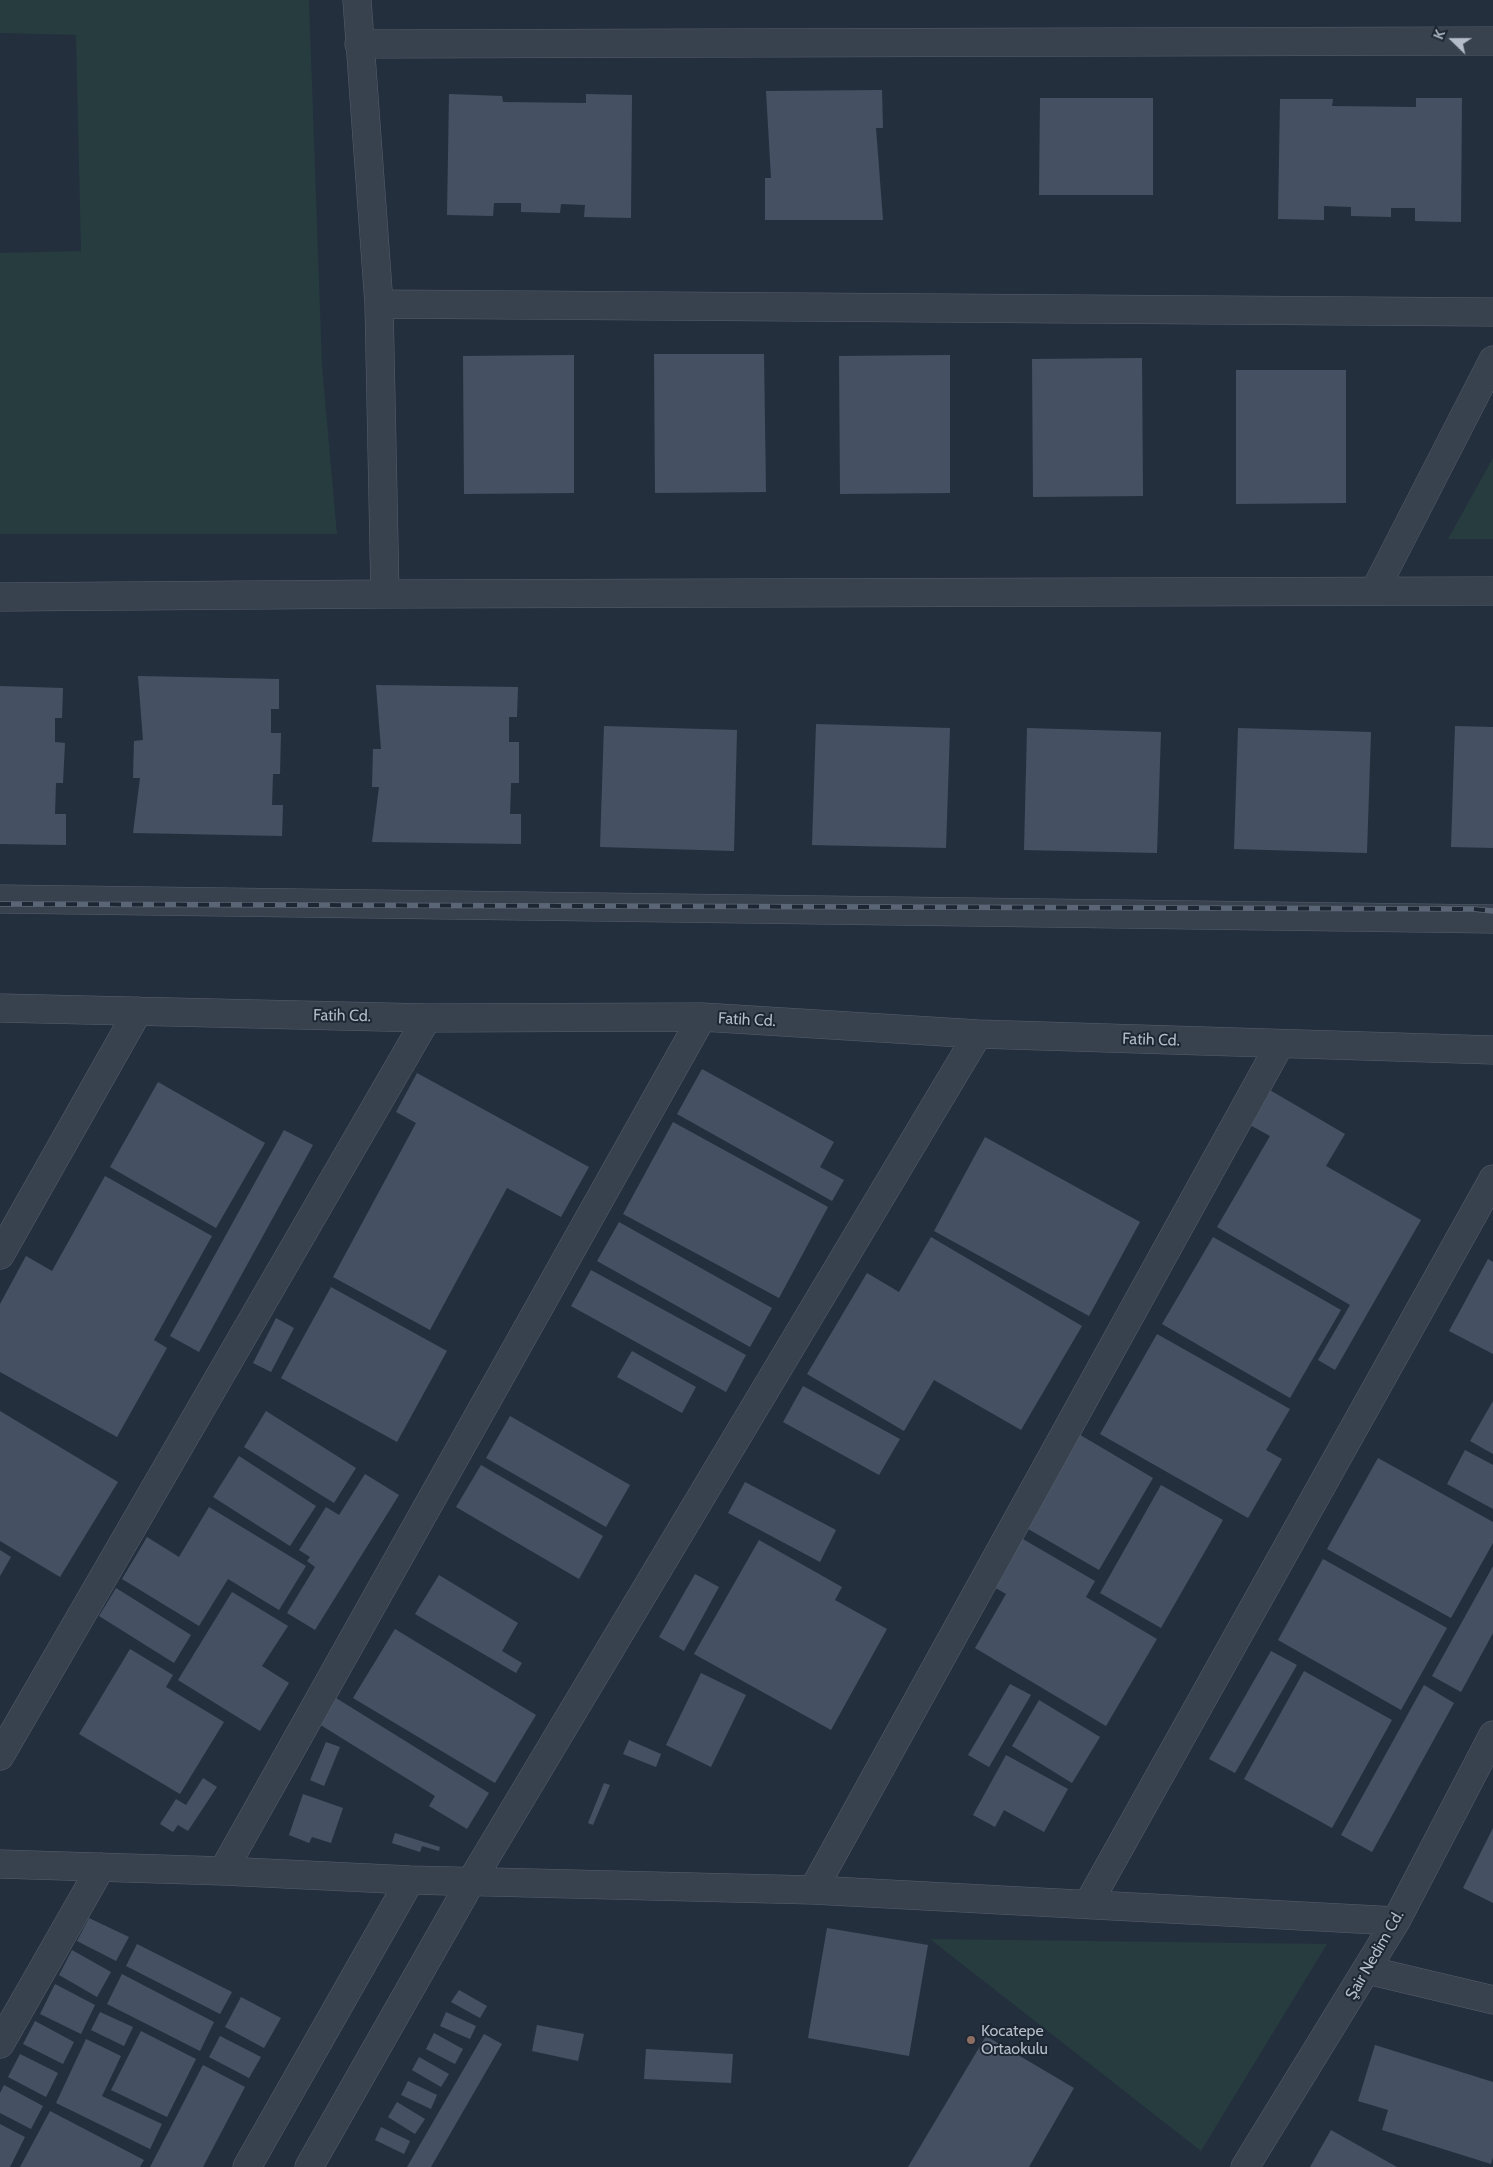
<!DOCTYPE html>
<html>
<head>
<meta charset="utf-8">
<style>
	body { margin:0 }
	#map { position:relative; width:1493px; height:2167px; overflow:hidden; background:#242f3e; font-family:Cabin,sans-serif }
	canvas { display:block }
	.north { position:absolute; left:1428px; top:15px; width:50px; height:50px; -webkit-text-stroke:4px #1d2633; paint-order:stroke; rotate:292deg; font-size:14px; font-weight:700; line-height:20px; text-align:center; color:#b4bcc9 }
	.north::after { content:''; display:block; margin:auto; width:18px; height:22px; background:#b4bcc9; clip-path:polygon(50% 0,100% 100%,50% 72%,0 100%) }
</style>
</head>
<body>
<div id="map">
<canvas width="1493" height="2167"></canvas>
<div class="north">K</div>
</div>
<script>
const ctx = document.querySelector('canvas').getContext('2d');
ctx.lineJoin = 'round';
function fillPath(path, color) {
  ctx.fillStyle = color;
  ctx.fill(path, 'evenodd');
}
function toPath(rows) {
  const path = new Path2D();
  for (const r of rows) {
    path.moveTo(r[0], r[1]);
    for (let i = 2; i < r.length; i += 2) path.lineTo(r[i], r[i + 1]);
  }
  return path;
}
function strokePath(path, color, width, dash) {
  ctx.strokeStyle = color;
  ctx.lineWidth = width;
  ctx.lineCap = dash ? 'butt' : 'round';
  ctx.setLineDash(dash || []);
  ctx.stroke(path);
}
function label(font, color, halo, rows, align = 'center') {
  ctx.font = font + ' Cabin,sans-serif';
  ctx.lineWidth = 4;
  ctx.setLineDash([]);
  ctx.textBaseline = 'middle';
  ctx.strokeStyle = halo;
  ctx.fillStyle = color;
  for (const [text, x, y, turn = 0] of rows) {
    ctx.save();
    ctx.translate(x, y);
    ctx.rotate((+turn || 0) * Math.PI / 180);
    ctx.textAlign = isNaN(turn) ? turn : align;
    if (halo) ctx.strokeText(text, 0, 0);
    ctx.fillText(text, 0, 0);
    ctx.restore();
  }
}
fillPath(toPath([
	[0,0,309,0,322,366,337,534,0,534,0,253,81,251,76,35,0,33],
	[1493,458,1493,539,1448,539],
	[930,1939,1327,1944,1201,2151]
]), '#263c3f');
fillPath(toPath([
	[882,90,883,128,876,128,883,220,765,220,765,178,771,178,766,91],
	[449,94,502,96,503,102,586,103,586,94,632,95,631,218,584,217,585,205,561,204,560,213,521,212,521,203,494,203,493,216,447,215],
	[1040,98,1153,98,1153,195,1039,195],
	[1416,98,1462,98,1461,222,1415,221,1415,208,1391,208,1391,217,1351,216,1351,207,1324,206,1324,220,1278,219,1280,99,1333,99,1332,106,1416,107],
	[654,354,764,354,766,492,655,493],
	[574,355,574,493,464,494,463,356],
	[950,355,950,493,840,494,839,356],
	[1142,358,1143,496,1033,497,1032,359],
	[1236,370,1346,370,1346,503,1236,504],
	[138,676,279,679,279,709,271,709,271,733,281,733,280,774,273,774,272,805,283,805,282,836,133,833,140,778,133,778,134,741,143,740],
	[376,685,518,687,517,717,509,717,509,742,519,742,519,783,511,783,510,814,521,814,521,844,372,842,379,787,372,787,373,749,381,749],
	[0,686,63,688,62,718,55,718,55,742,65,743,63,783,56,783,55,814,66,814,66,845,0,844],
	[816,724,950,728,946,848,812,845],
	[604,726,737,730,734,851,600,847],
	[1455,726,1493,727,1493,848,1451,847],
	[1027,728,1161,732,1157,853,1024,850],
	[1238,728,1371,732,1367,853,1234,849],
	[702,1069,834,1142,820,1167,844,1180,832,1201,677,1114],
	[417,1073,589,1167,561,1217,507,1188,430,1330,333,1277,416,1123,396,1112],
	[158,1082,265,1143,216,1228,110,1167],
	[1268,1089,1345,1134,1326,1166,1421,1220,1335,1370,1318,1360,1350,1305,1217,1227,1270,1136,1248,1124],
	[673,1122,828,1207,779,1298,623,1214],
	[284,1130,313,1145,199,1352,170,1336],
	[985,1137,1140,1222,1089,1316,934,1231],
	[105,1176,212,1236,154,1340,167,1348,117,1437,0,1372,0,1304,26,1256,52,1271],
	[619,1222,772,1308,750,1347,597,1261],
	[931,1237,1082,1326,1021,1430,934,1380,904,1431,807,1374,867,1273,899,1292],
	[1213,1237,1341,1310,1290,1398,1162,1324],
	[1488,1259,1493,1262,1493,1354,1449,1331],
	[591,1270,746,1355,726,1392,571,1306],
	[331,1287,447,1351,397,1442,281,1378],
	[276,1318,294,1328,271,1372,253,1363],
	[1157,1334,1290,1409,1266,1450,1282,1459,1248,1518,1100,1434],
	[632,1351,696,1387,682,1413,617,1377],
	[803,1386,900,1439,879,1475,783,1422],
	[1493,1401,1493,1454,1470,1441],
	[0,1411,118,1482,60,1577,0,1541],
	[266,1411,356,1468,334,1503,244,1447],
	[510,1416,630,1485,606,1527,486,1458],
	[1077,1433,1153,1478,1099,1570,1023,1526],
	[1465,1450,1493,1465,1493,1509,1447,1484],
	[239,1456,316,1506,290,1546,213,1497],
	[1378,1458,1493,1522,1493,1543,1451,1618,1327,1549],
	[481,1465,603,1536,579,1579,456,1507],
	[365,1474,399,1495,315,1630,287,1613,315,1567,307,1561,310,1557,299,1550,326,1507,339,1515],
	[745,1482,836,1530,820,1562,728,1513],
	[1161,1485,1223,1520,1161,1628,1100,1593],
	[209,1507,306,1566,279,1610,228,1579,199,1626,122,1579,147,1537,179,1557],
	[1016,1535,1095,1581,1086,1597,1157,1639,1106,1726,975,1648,1006,1594,987,1583],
	[759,1540,842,1587,835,1600,887,1629,831,1730,694,1654],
	[0,1550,11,1557,0,1576],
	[1323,1559,1447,1628,1401,1710,1278,1640],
	[1493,1566,1493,1633,1461,1692,1432,1676],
	[695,1574,719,1587,684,1651,659,1637],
	[439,1575,518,1623,502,1651,522,1663,516,1673,415,1614],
	[116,1588,191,1635,174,1663,99,1616],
	[232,1592,288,1626,262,1666,289,1683,260,1731,178,1680],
	[395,1629,536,1715,495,1783,353,1698],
	[130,1649,173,1675,166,1687,224,1722,180,1794,79,1734],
	[1271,1651,1297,1665,1235,1773,1209,1759],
	[1304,1671,1392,1720,1332,1828,1244,1779],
	[701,1673,746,1695,711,1767,666,1745],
	[1010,1684,1031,1695,989,1767,968,1755],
	[1424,1685,1454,1703,1372,1852,1341,1835],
	[336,1698,489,1793,467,1829,429,1806,435,1796,319,1724],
	[1039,1700,1100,1737,1072,1783,1012,1746],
	[629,1740,661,1754,656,1767,623,1754],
	[326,1742,340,1747,324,1786,310,1780],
	[1006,1755,1068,1789,1044,1832,1004,1810,995,1827,973,1815],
	[203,1778,217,1787,188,1831,178,1825,173,1832,160,1824,176,1799,186,1805],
	[604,1783,610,1785,593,1825,588,1823],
	[303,1794,343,1808,331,1843,312,1837,309,1843,289,1835],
	[1493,1828,1493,1903,1463,1888],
	[395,1833,440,1847,439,1851,422,1846,420,1852,392,1843],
	[89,1918,129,1937,116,1961,77,1941],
	[827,1928,928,1945,909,2056,808,2038],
	[137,1944,232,1992,220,2014,126,1966],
	[72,1950,111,1972,97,1997,59,1975],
	[122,1974,214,2022,200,2051,107,2004],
	[55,1984,95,2005,81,2034,40,2014],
	[459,1990,487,2006,480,2018,451,2002],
	[241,1997,281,2018,264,2048,225,2027],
	[100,2012,133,2027,124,2046,91,2030],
	[446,2012,476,2026,470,2039,440,2026],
	[35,2021,74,2042,63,2064,23,2044],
	[537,2025,584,2034,578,2061,532,2051],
	[141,2031,196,2059,167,2117,111,2090],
	[434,2033,463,2049,455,2064,426,2049],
	[484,2034,502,2044,431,2167,407,2167],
	[220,2036,261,2057,249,2078,209,2057],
	[986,2036,1074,2088,1029,2167,908,2167],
	[86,2039,121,2056,102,2096,162,2124,150,2149,56,2103],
	[1375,2045,1493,2082,1493,2157,1491,2164,1382,2130,1388,2110,1358,2101],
	[646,2049,733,2054,731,2083,644,2079],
	[20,2054,58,2073,46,2097,8,2077],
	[419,2057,449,2074,441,2087,412,2070],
	[203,2065,245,2087,203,2167,150,2167],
	[408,2081,437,2095,431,2109,401,2095],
	[4,2085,43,2106,31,2129,0,2113,0,2093],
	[397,2102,425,2119,415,2134,388,2117],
	[50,2111,144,2160,140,2167,20,2167],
	[0,2124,25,2137,10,2167,0,2167],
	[381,2127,410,2141,404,2154,375,2140],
	[1331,2130,1397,2167,1310,2167]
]), '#455162');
const minor = toPath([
	[357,0,379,304,385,594],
	[359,44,1493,41],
	[379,304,1493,312],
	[1375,590,1493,360],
	[0,597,385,594,1493,591],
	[0,899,1493,919],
	[0,1008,427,1018,702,1017,978,1034,1493,1050],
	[0,1255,138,1011],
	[0,1756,427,1018],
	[0,1864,223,1871,410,1880,813,1890,1396,1921],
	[223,1871,702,1017],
	[813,1890,1280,1044],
	[1088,1904,1493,1179],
	[1367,1970,1493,2000],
	[0,2044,101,1867],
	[247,2167,410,1880],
	[309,2167,472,1880,978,1034],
	[1245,2167,1396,1921,1493,1735]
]);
strokePath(minor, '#565f6c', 29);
strokePath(minor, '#38414e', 28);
const rail = toPath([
	[0,904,1473,909,1493,911]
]);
strokePath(rail, '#5a6575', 5.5);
strokePath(rail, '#1d2633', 4, [11]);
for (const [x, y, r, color] of [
	[971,2040,5,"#8d6e63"]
]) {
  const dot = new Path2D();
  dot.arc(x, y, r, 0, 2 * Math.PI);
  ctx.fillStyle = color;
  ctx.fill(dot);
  strokePath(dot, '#1d2633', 2);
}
label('16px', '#b4bcc9', '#1d2633', [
	["Fatih Cd.",342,1016,1],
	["Fatih Cd.",747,1020,3],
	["Fatih Cd.",1151,1040,2],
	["Şair Nedim Cd.",1375,1955,-60]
]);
label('16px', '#b4bcc9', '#1d2633', [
	["Kocatepe",981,2031],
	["Ortaokulu",981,2049]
], 'left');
</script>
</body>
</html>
